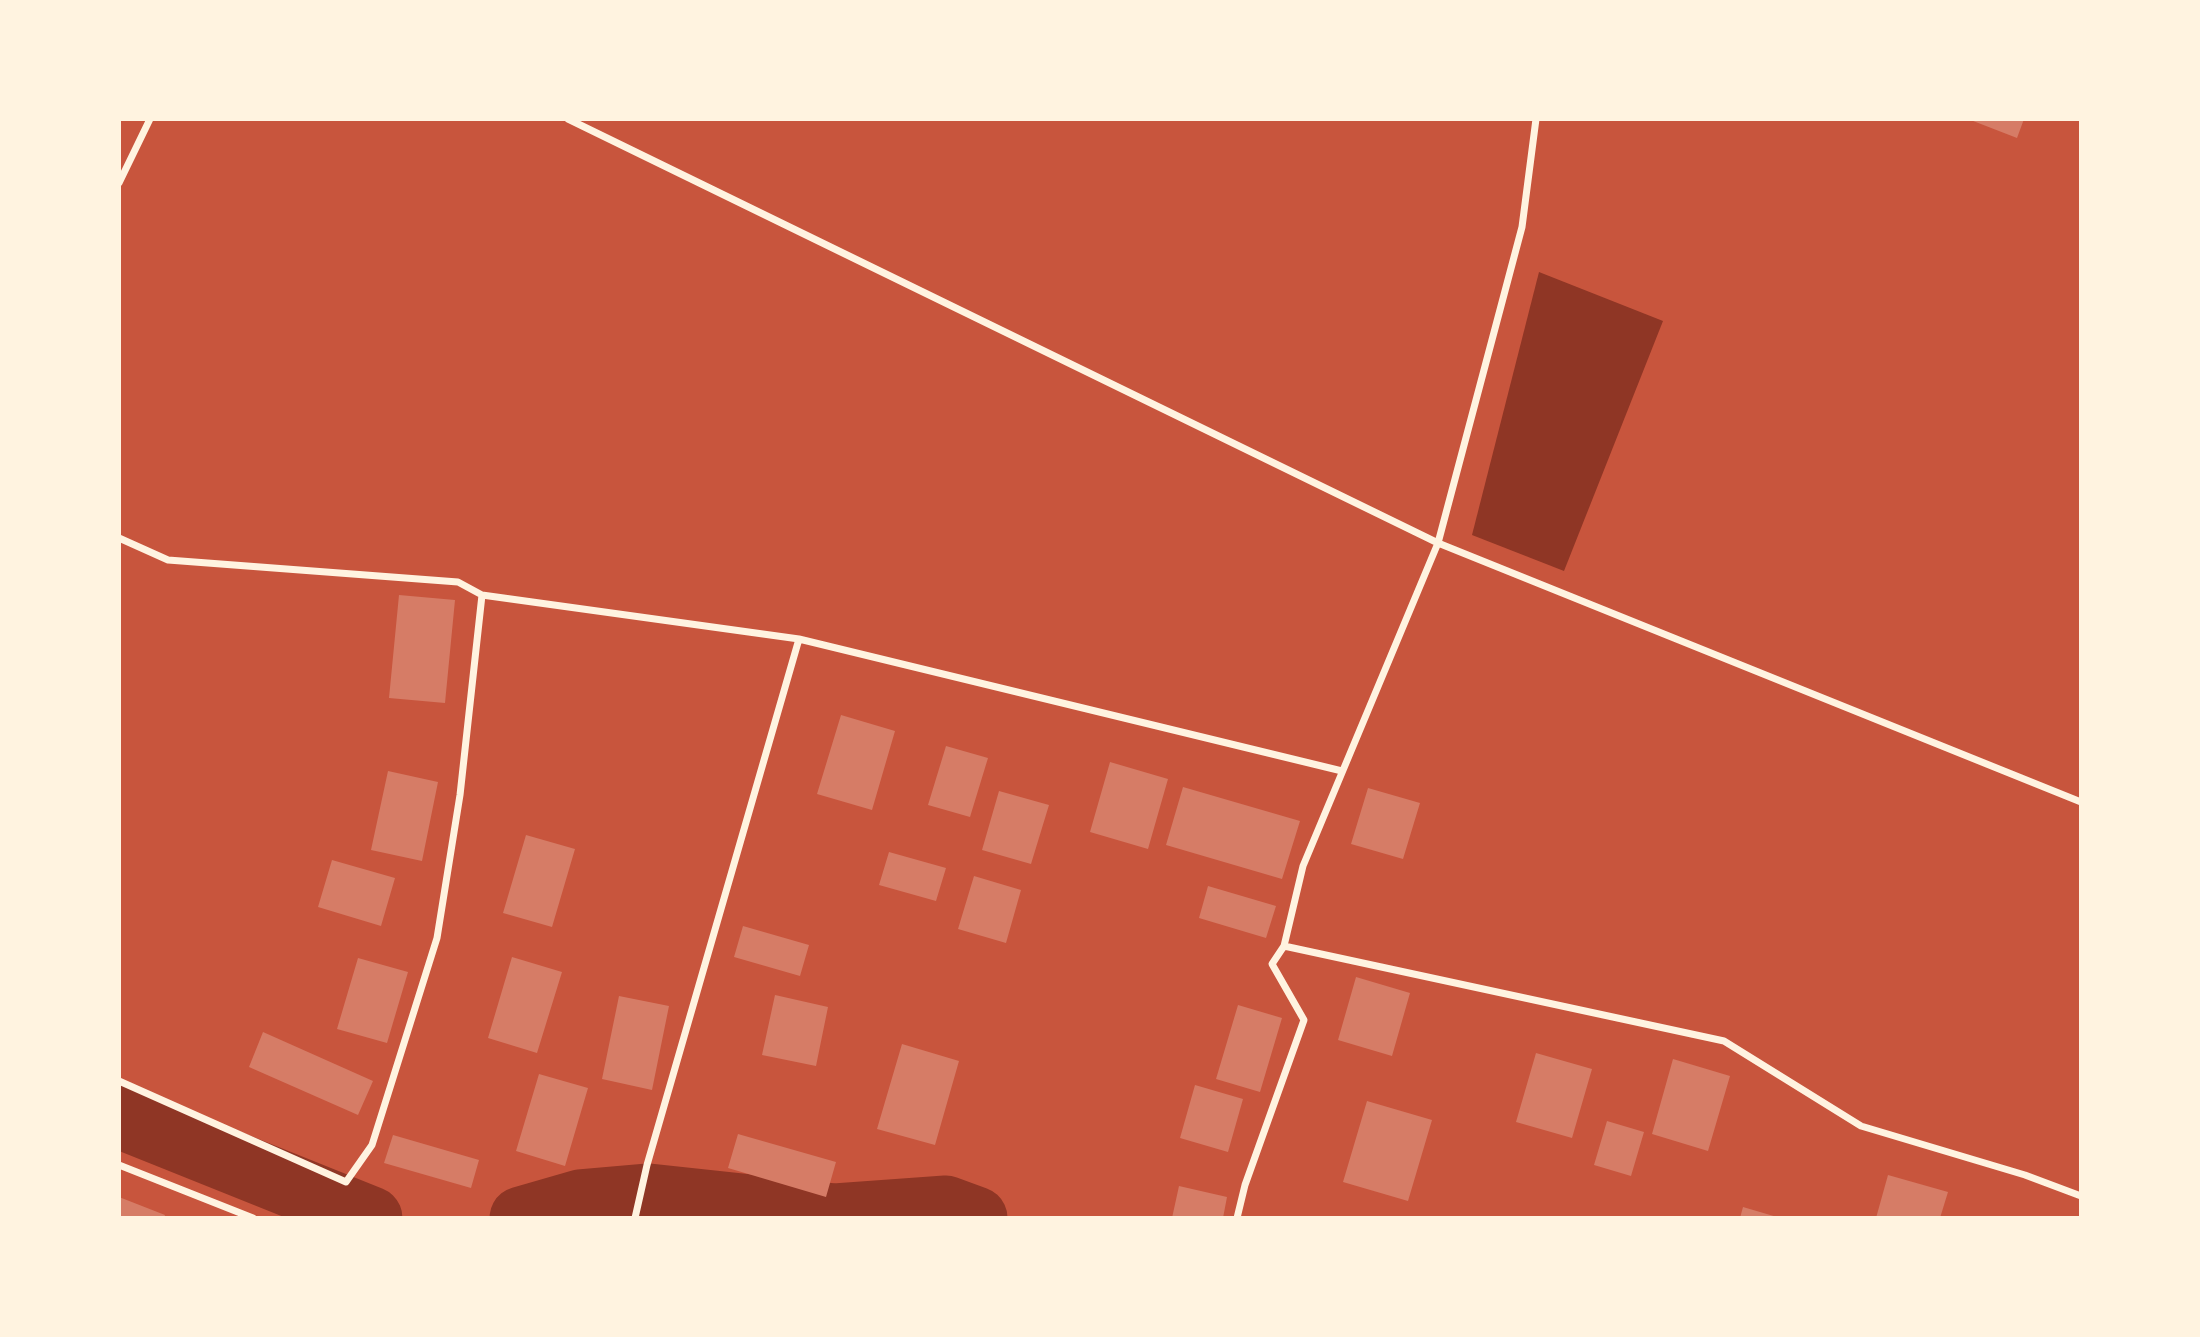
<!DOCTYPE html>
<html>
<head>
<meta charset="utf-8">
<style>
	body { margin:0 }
	#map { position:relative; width:2200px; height:1337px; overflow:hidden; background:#c8553d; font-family:Inter,sans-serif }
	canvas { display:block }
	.frame { position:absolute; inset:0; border:121px solid #fff3e0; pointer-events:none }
</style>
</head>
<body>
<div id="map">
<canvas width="2200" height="1337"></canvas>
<div class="frame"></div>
</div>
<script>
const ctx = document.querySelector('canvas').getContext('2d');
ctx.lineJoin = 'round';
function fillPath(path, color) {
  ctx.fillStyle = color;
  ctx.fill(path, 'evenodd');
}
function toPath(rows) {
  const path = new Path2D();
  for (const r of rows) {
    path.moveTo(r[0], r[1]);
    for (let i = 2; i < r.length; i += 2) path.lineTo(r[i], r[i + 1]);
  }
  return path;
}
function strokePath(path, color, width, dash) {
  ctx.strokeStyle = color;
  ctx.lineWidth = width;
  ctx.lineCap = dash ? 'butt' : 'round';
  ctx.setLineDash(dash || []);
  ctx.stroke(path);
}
fillPath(toPath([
	[1539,272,1663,321,1564,571,1472,535]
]), '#8f3625');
strokePath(toPath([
	[119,1117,371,1218],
	[521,1218,580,1201,649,1195,835,1215,946,1207,976,1218]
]), '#8f3625', 63);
fillPath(toPath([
	[1968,119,2024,119,2017,138],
	[399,595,455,600,445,703,389,698],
	[841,715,895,731,872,810,817,794],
	[946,746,988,758,970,817,928,805],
	[1110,762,1168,779,1148,849,1090,832],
	[388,771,438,782,422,861,371,850],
	[1183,787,1300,821,1282,879,1166,845],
	[1368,788,1420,803,1403,859,1351,844],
	[999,791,1049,805,1031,864,982,850],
	[526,835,575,849,552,927,503,913],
	[889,852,946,868,936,901,879,885],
	[332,860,395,878,381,926,318,907],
	[974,876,1021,890,1006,943,958,929],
	[1208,886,1276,906,1266,938,1199,918],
	[743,926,809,945,800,976,734,957],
	[512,957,562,972,537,1053,488,1038],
	[358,958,408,972,387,1043,337,1029],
	[1356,977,1410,993,1392,1056,1338,1040],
	[775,995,828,1007,816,1066,762,1055],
	[619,996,669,1006,652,1090,602,1079],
	[1238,1005,1282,1018,1260,1092,1216,1079],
	[263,1032,373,1081,358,1115,249,1067],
	[902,1044,959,1061,935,1145,877,1129],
	[1536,1053,1592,1069,1572,1138,1516,1122],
	[1673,1059,1730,1076,1708,1151,1652,1134],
	[539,1074,588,1088,565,1166,516,1151],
	[1195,1085,1243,1099,1228,1152,1180,1138],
	[1367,1101,1432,1120,1408,1201,1343,1182],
	[1607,1121,1644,1132,1631,1176,1594,1165],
	[738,1134,836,1162,826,1197,728,1168],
	[393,1135,479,1160,471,1188,384,1163],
	[1888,1175,1948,1192,1940,1218,1876,1218],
	[1179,1186,1227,1197,1223,1218,1172,1218],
	[119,1197,165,1215,164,1218,119,1218],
	[1743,1207,1777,1217,1777,1218,1740,1218]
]), '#d67c66');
strokePath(toPath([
	[568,119,1438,543,2081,802],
	[119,183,150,119],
	[119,538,168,560,458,582,482,595,799,639,1342,771],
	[1284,946,1724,1041,1861,1126,2025,1175,2081,1196],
	[119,1081,346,1182,372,1145,437,938,460,795,482,595],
	[119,1165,253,1218],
	[635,1218,647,1165,799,639],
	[1237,1218,1245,1185,1304,1020,1272,964,1284,946,1303,866,1438,543,1522,227,1536,119]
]), '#fff3e0', 7);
</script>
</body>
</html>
